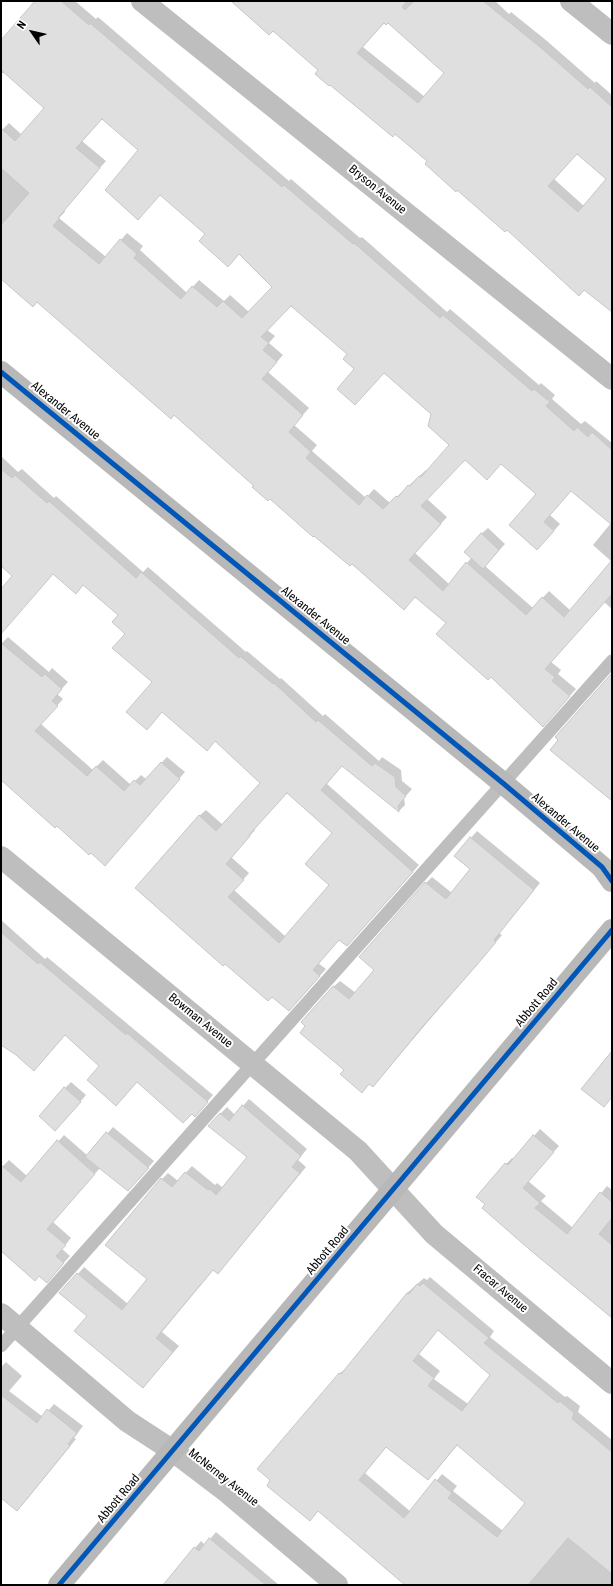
<!DOCTYPE html>
<html>
<head>
<meta charset="utf-8">
<style>
	body { margin:0 }
	#map { position:relative; width:613px; height:1586px; overflow:hidden; background:#fff; font-family:"Roboto Condensed",sans-serif }
	canvas { display:block }
	.frame { position:absolute; inset:0; border:2px solid #000; pointer-events:none }
	.north { position:absolute; left:12px; top:12px; width:40px; height:40px; -webkit-text-stroke:3px #fff; paint-order:stroke; rotate:304deg; font-size:11px; font-weight:700; line-height:16px; text-align:center; color:#000 }
	.north::after { content:''; display:block; margin:auto; width:14px; height:18px; background:#000; clip-path:polygon(50% 0,100% 100%,50% 72%,0 100%) }
</style>
</head>
<body>
<div id="map">
<canvas width="613" height="1586"></canvas>
<div class="frame"></div>
<div class="north">N</div>
</div>
<script>
const ctx = document.querySelector('canvas').getContext('2d');
ctx.lineJoin = 'round';
function fillPath(path, color) {
  ctx.fillStyle = color;
  ctx.fill(path, 'evenodd');
}
function toPath(rows) {
  const path = new Path2D();
  for (const r of rows) {
    path.moveTo(r[0], r[1]);
    for (let i = 2; i < r.length; i += 2) path.lineTo(r[i], r[i + 1]);
  }
  return path;
}
function strokePath(path, color, width, dash) {
  ctx.strokeStyle = color;
  ctx.lineWidth = width;
  ctx.lineCap = dash ? 'butt' : 'round';
  ctx.setLineDash(dash || []);
  ctx.stroke(path);
}
function label(font, color, halo, rows, align = 'center') {
  ctx.font = font + ' "Roboto Condensed",sans-serif';
  ctx.lineWidth = 4;
  ctx.setLineDash([]);
  ctx.textBaseline = 'middle';
  ctx.strokeStyle = halo;
  ctx.fillStyle = color;
  for (const [text, x, y, turn = 0] of rows) {
    ctx.save();
    ctx.translate(x, y);
    ctx.rotate((+turn || 0) * Math.PI / 180);
    ctx.textAlign = isNaN(turn) ? turn : align;
    if (halo) ctx.strokeText(text, 0, 0);
    ctx.fillText(text, 0, 0);
    ctx.restore();
  }
}
fillPath(toPath([
	[37,1,75,1,96,19,98,17,289,181,291,179,360,238,362,237,447,312,450,309,539,385,541,383,555,395,552,399,581,424,585,421,612,443,612,562,593,545,611,523,571,490,550,515,560,524,544,542,537,494,501,463,465,459,427,499,447,517,415,553,449,584,472,557,481,534,488,528,505,544,485,566,533,608,549,591,571,611,612,562,612,609,604,602,551,662,561,670,558,674,576,689,549,719,447,623,416,596,352,562,255,486,174,414,37,301,1,278,1,131,9,123,22,135,46,108,5,72,1,74,1,42],
	[103,118,140,150,206,234,239,253,274,287,249,312,230,295,224,301,199,280,187,293,140,250,143,246,127,233,106,257,59,218,65,212,64,210,106,161,82,141],
	[291,305,348,354,356,369,384,372,432,414,450,445,428,471,426,470,390,503,374,489,366,498,312,451,317,445,294,425,309,408,268,372,283,355,269,343,275,336,267,330],
	[232,1,495,1,509,14,511,12,547,41,595,83,596,81,612,95,612,311,507,229,273,30],
	[388,21,446,73,425,97,363,47,384,22],
	[577,153,608,179,584,206,554,179],
	[1,456,18,472,22,469,54,498,56,496,143,572,148,567,246,652,247,651,280,679,281,678,323,716,325,714,379,761,382,757,401,770,402,781,412,789,404,798,405,805,399,811,342,765,327,784,419,865,353,939,340,939,318,963,326,969,295,1004,273,995,225,962,199,816,206,810,223,825,261,783,153,682,126,634,119,615,83,584,54,573,1,615,1,590,14,576,1,565],
	[287,791,334,833,331,885,286,937,234,890,249,873,231,857,255,830,254,828],
	[8,637,49,672,52,668,68,682,57,694,63,699,41,724,93,770,103,760,131,785,141,775,146,779,167,757,185,772,111,858,1,776,1,644],
	[477,831,540,883,499,933,502,935,379,1079,373,1086,370,1083,362,1091,346,1070,333,987,340,981,356,993,376,970,426,883,432,877,452,893,472,869,455,856],
	[1,920,45,959,47,957,213,1095,201,1109,101,1066,65,1034,16,1054,1,1044],
	[71,1082,86,1095,62,1123,65,1088],
	[249,1099,307,1149,298,1160,306,1167,224,1266,218,1273,214,1269,162,1332,179,1346,143,1387,88,1316,78,1274,84,1267,128,1304,148,1278,162,1179,168,1173,178,1181,192,1166,215,1185,217,1183,223,1188,248,1157,220,1114,227,1107,235,1115],
	[113,1127,154,1161,135,1183,100,1168,53,1222,71,1238,62,1249,70,1256,53,1275,39,1275,1,1250,1,1168,9,1160,27,1176,64,1135,88,1156],
	[540,1129,559,1146,528,1181,546,1196,541,1201,573,1228,607,1186,612,1190,612,1318,484,1207,506,1164,512,1158,514,1159],
	[430,1277,494,1331,490,1337,565,1397,567,1396,580,1406,578,1412,612,1440,612,1585,404,1585,405,1584,319,1510,271,1480,258,1469,340,1373,347,1368,407,1293,424,1278,427,1280],
	[438,1329,492,1375,468,1404,434,1379,440,1371,419,1354],
	[458,1444,526,1503,503,1531,453,1491,457,1486,442,1474,411,1512,365,1473,387,1446,434,1473],
	[6,1362,22,1376,9,1391,43,1417,54,1404,83,1426,74,1438,76,1439,23,1504,1,1497,1,1367],
	[216,1532,279,1585,163,1585,201,1541,205,1545]
]), '#0003');
const building = toPath([
	[35,1,61,1,89,25,90,23,282,187,284,185,353,244,354,243,440,318,443,315,532,391,534,389,550,402,546,406,574,431,577,427,588,437,592,432,612,450,612,525,571,491,544,522,554,531,537,550,509,525,536,494,501,464,487,480,465,460,421,506,441,524,409,560,443,591,466,562,526,615,542,597,564,617,612,560,612,594,545,669,555,677,552,681,570,696,543,727,491,677,488,680,436,634,446,623,415,597,404,610,352,564,350,566,314,536,313,537,270,499,268,501,252,487,254,486,174,415,171,419,37,302,33,307,1,279,1,225,29,193,1,168,1,128,15,141,44,108,1,70,1,40,35,1],
	[102,119,138,150,105,190,138,220,160,195,205,234,199,241,228,267,239,254,272,287,242,318,223,301,217,307,192,286,181,299,134,258,137,254,120,239,99,264,53,226,59,219,58,218,100,168,76,148,102,119],
	[291,306,347,354,343,359,354,369,337,389,355,405,384,373,431,414,428,426,449,445,421,477,419,476,410,486,408,485,398,497,396,496,383,509,367,495,359,505,306,458,311,452,289,432,303,415,262,379,277,362,263,350,269,343,261,337,291,306],
	[231,1,407,1,402,7,405,10,414,1,483,1,540,47,588,89,590,87,612,107,612,312,584,290,579,296,507,230,505,232,457,190,456,192,425,164,427,161,395,134,393,137,330,85,329,86,315,74,318,70,273,31,269,35,231,1],
	[384,23,386,25,388,23,444,73,418,103,357,53,384,23],
	[577,154,606,179,578,212,548,186,577,154],
	[1,469,12,478,15,475,47,503,49,501,136,578,141,572,239,658,240,656,273,684,274,683,316,722,318,720,372,766,375,763,395,777,396,787,406,796,398,806,399,812,342,766,321,790,413,872,347,946,339,940,313,970,320,976,289,1011,272,997,268,1001,225,964,223,966,135,888,199,815,216,831,260,783,215,741,207,751,162,712,147,730,126,712,152,682,112,648,125,634,112,622,118,615,83,585,76,594,53,574,1,634,1,589,12,576,1,566,1,469],
	[287,793,332,833,305,864,329,885,279,943,228,897,244,880,226,864,250,836,249,835,287,793],
	[481,533,499,550,483,569,464,552,481,533],
	[1,643,42,677,45,674,62,689,52,701,58,706,35,731,87,776,96,766,124,791,134,780,140,785,161,762,180,779,105,866,91,853,89,855,57,826,55,828,1,780,1,643],
	[612,673,612,801,550,750,558,740,555,737,612,673],
	[470,837,534,890,494,940,496,942,476,966,424,1025,373,1087,369,1084,362,1093,340,1074,344,1070,300,1033,305,1026,301,1022,333,986,349,999,374,970,359,957,425,882,446,899,470,869,454,856,470,837],
	[1,932,38,964,40,962,126,1035,127,1033,208,1102,195,1117,192,1114,183,1123,137,1082,116,1106,87,1080,99,1066,65,1035,34,1071,16,1055,1,1045,1,932],
	[612,1051,612,1097,604,1107,581,1089,612,1051],
	[64,1087,81,1102,55,1131,39,1116,64,1087],
	[242,1105,301,1156,292,1167,300,1173,218,1274,213,1270,156,1338,173,1352,143,1388,74,1331,87,1316,59,1293,77,1273,122,1310,147,1279,105,1245,161,1178,172,1187,185,1172,208,1190,210,1189,216,1195,247,1157,208,1126,220,1113,229,1121,242,1105],
	[106,1132,149,1168,128,1191,85,1157,106,1132],
	[533,1135,554,1152,523,1188,540,1203,535,1208,567,1234,600,1192,612,1202,612,1218,599,1234,612,1245,612,1318,529,1249,482,1208,485,1204,476,1197,505,1163,508,1165,533,1135],
	[57,1140,95,1174,47,1229,66,1245,56,1256,64,1263,47,1283,39,1276,35,1281,1,1251,1,1165,21,1182,57,1140],
	[423,1283,489,1338,484,1343,558,1403,560,1401,574,1413,572,1419,612,1452,612,1574,568,1538,528,1585,405,1585,318,1511,310,1521,267,1486,270,1480,257,1469,339,1373,341,1374,407,1293,409,1294,417,1284,420,1286,423,1283],
	[438,1330,490,1375,462,1411,428,1386,434,1378,413,1361,438,1330],
	[457,1445,525,1503,497,1537,448,1498,452,1493,435,1479,404,1518,359,1480,386,1447,428,1480,457,1445],
	[1,1395,37,1423,47,1409,77,1433,68,1444,70,1446,17,1511,1,1498,1,1395],
	[209,1538,266,1585,163,1585,194,1547,199,1551,209,1538]
]);
fillPath(building, '#dfdfdf');
strokePath(building, '#c7c7c7', 1);
strokePath(toPath([
	[1,1346,612,661]
]), '#bebebe', 13);
strokePath(toPath([
	[142,1,612,379],
	[571,1,612,34],
	[1,857,358,1151,434,1234,612,1383],
	[1,1314,127,1421,173,1451,227,1492,337,1585]
]), '#bebebe', 22);
strokePath(toPath([
	[1,372,504,784,602,867,612,881],
	[59,1585,612,930]
]), '#b8b8b8', 22);
strokePath(toPath([
	[1,372,504,784,602,867,612,881],
	[59,1585,612,930]
]), '#0057b8', 5);
label('12px', '#000', '#fff', [
	["Bryson Avenue",377,190,39],
	["Alexander Avenue",65,411,39],
	["Alexander Avenue",315,616,39],
	["Alexander Avenue",565,823,40],
	["Abbott Road",537,1003,-50],
	["Bowman Avenue",200,1021,39],
	["Abbott Road",328,1251,-50],
	["Fracar Avenue",500,1289,40],
	["McNerney Avenue",223,1478,38],
	["Abbott Road",119,1499,-50]
]);
</script>
</body>
</html>
